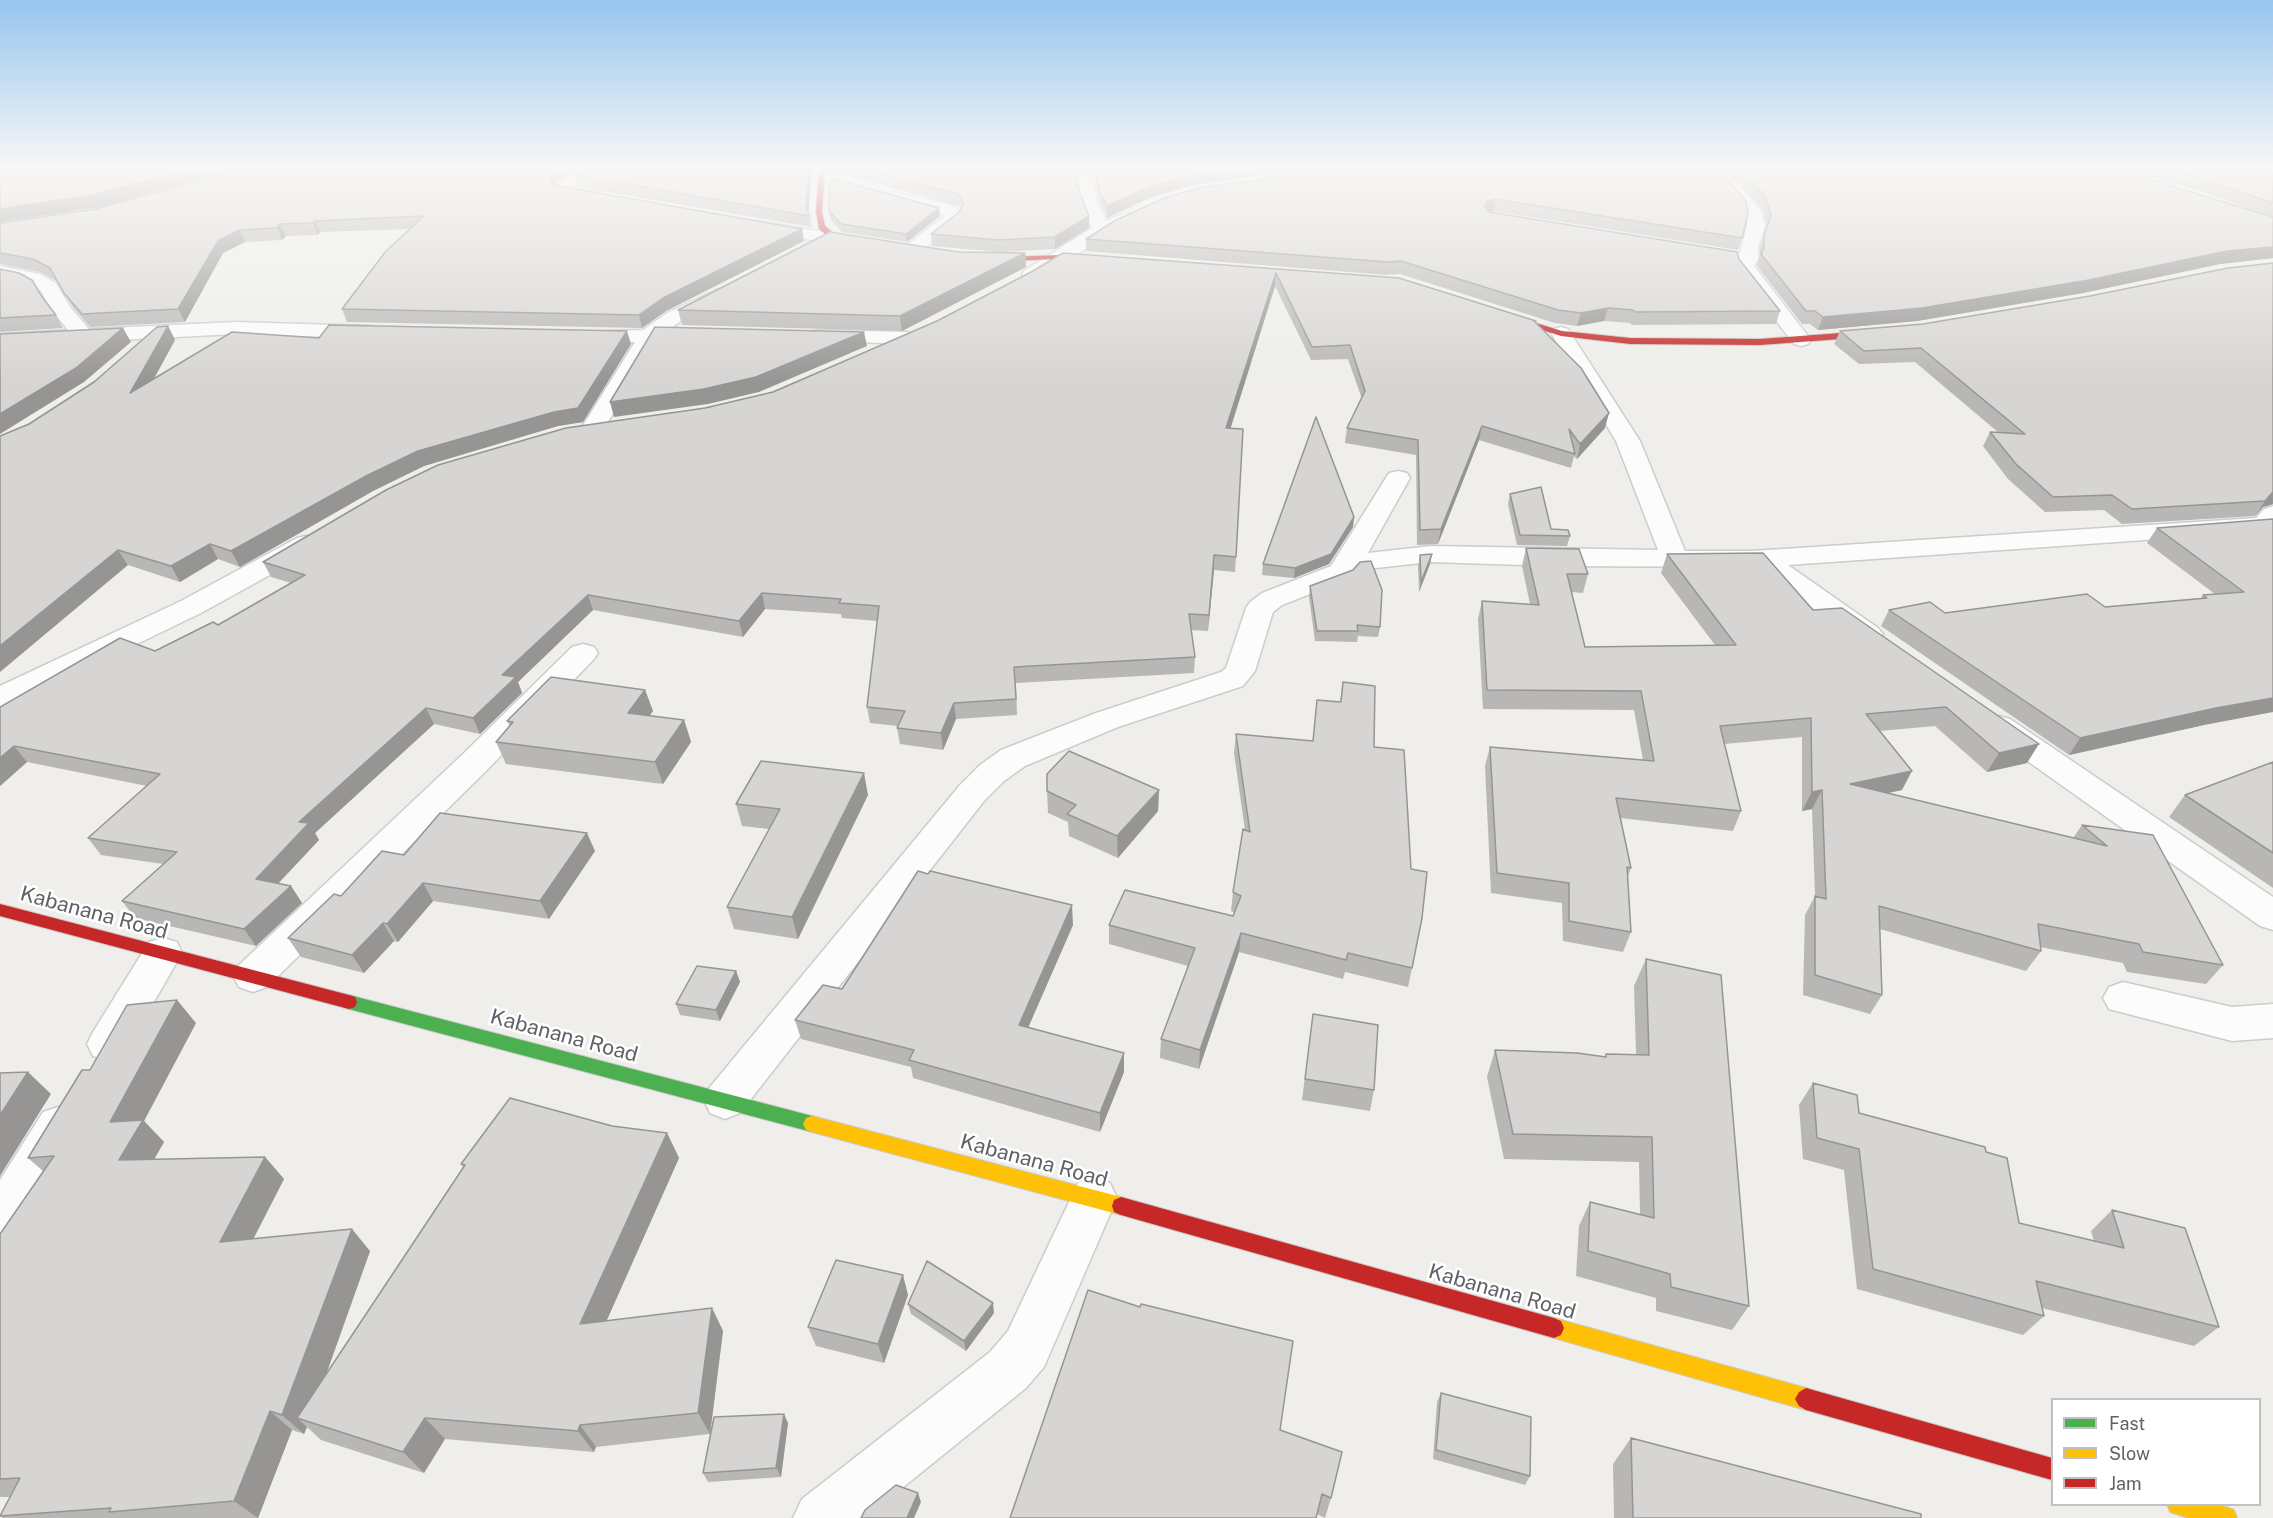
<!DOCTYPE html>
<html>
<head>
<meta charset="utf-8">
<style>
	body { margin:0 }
	#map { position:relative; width:2273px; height:1518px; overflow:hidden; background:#efeeea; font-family:"Public Sans",sans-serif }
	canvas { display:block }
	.legend { position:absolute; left:2051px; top:1398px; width:210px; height:108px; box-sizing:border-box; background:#fff; border:2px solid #bfc1c3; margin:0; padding:8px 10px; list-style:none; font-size:18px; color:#5f6368 }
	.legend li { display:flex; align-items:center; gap:12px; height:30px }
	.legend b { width:30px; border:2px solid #bfc1c3 }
</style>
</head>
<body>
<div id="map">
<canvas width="2273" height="1518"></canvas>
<ul class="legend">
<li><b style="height:8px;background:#4caf50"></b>Fast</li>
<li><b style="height:8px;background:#ffc107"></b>Slow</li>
<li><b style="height:8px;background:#c62828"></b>Jam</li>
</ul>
</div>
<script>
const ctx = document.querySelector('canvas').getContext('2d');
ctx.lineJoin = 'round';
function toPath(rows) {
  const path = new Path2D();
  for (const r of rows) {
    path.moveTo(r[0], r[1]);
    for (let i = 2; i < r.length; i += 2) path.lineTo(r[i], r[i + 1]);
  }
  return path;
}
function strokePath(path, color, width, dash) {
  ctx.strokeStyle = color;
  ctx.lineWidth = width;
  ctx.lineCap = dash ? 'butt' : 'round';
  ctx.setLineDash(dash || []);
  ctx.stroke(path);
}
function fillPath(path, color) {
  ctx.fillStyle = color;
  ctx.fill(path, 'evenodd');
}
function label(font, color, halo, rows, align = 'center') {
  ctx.font = font + ' "Public Sans",sans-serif';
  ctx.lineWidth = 5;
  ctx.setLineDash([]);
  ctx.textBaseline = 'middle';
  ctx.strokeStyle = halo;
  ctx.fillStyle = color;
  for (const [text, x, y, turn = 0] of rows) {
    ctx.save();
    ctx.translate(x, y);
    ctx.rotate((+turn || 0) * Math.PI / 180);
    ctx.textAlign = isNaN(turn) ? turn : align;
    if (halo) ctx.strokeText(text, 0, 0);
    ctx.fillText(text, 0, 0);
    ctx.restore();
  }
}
const street = toPath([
	[574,170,592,170,572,188,607,195,609,199,607,203,601,204,557,194,555,191,558,184,574,170],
	[828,170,845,170,835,181,829,183,821,178,828,170],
	[1080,170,1096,170,1094,186,1097,202,1106,221,1125,213,1131,214,1134,218,1038,279,1024,279,1022,275,1024,271,1092,228,1081,202,1078,186,1080,170],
	[1693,170,1713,170,1739,185,1761,211,1765,226,1758,248,1758,260,1754,266,1808,336,1811,340,1808,344,1801,346,1794,344,1737,270,1735,266,1736,264,1693,256,1687,255,1684,251,1687,247,1693,246,1740,253,1747,226,1744,212,1727,191,1693,170],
	[893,192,952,205,963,215,958,223,915,256,903,256,900,252,903,248,945,216,940,213,887,201,885,197,893,192],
	[758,221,842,235,845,239,842,243,836,244,752,230,749,226,752,222,758,221],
	[0,266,40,274,56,283,70,307,89,329,235,322,370,326,377,328,380,332,377,336,370,338,235,334,0,346,0,334,68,330,51,309,41,291,27,283,0,278,0,266],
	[718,289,725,291,728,295,725,299,681,321,659,337,600,435,592,437,584,435,580,430,635,342,583,342,576,340,573,336,576,332,643,330,667,313,718,289],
	[1561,327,1568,329,1640,441,1685,551,1752,551,2256,518,2264,509,2273,506,2273,531,1788,565,1878,628,1883,634,1878,640,1868,643,1858,640,1757,569,1751,567,1554,566,1431,562,1357,570,1351,578,1282,605,1273,612,1255,671,1243,686,1118,727,1025,766,1004,781,984,801,740,1113,725,1119,710,1113,704,1100,710,1087,960,785,980,765,1001,750,1096,713,1221,672,1226,668,1246,608,1250,602,1262,593,1331,566,1389,473,1398,471,1407,473,1410,478,1368,553,1431,546,1658,550,1616,441,1551,333,1554,329,1561,327],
	[819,330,907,332,914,334,917,338,914,342,907,344,812,340,809,336,812,332,819,330],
	[306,536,315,538,319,544,315,550,201,613,11,705,0,708,0,686,181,601,297,538,306,536],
	[583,644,594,647,598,653,594,659,487,770,267,987,253,992,239,987,233,976,239,965,463,754,572,647,583,644],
	[1999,716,2010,719,2273,897,2273,930,2260,926,1988,733,1983,726,1988,719,1999,716],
	[163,938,177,942,182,953,123,1056,108,1061,93,1056,87,1044,93,1032,149,942,163,938],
	[2123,982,2232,1007,2273,1004,2273,1038,2232,1041,2109,1009,2103,998,2109,987,2123,982],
	[58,1107,73,1112,80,1126,16,1237,0,1244,0,1180,43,1112,58,1107],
	[1094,1177,1110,1183,1117,1198,1044,1367,1026,1388,865,1518,793,1518,802,1499,990,1352,1008,1331,1078,1183,1094,1177]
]);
const fast = toPath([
	[349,995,812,1116,818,1118,821,1124,818,1130,812,1132,349,1009,343,1007,341,1002,343,997,349,995]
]);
const slow = toPath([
	[812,1116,1121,1197,1128,1200,1130,1206,1128,1212,1121,1215,812,1132,806,1130,803,1124,806,1118,812,1116],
	[1554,1318,1806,1388,1813,1392,1817,1399,1813,1406,1806,1410,1554,1338,1547,1335,1544,1328,1547,1321,1554,1318],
	[2167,1504,2218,1504,2234,1510,2237,1518,2188,1518,2170,1512,2167,1504]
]);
const jam = toPath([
	[819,170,825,170,822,211,825,226,838,237,873,243,873,247,833,241,819,229,816,211,819,170],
	[1060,255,1099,258,1103,260,1099,262,1060,259,980,262,976,260,980,258,1060,255],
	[1493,310,1562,331,1630,338,1760,339,1881,330,1885,333,1881,336,1760,345,1630,344,1561,336,1493,314,1493,310],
	[0,904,349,995,355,997,357,1002,355,1007,349,1009,0,916,0,904],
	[1121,1197,1554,1318,1561,1321,1564,1328,1561,1335,1554,1338,1121,1215,1114,1212,1112,1206,1114,1200,1121,1197],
	[1806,1388,2052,1458,2052,1480,1806,1410,1799,1406,1795,1399,1799,1392,1806,1388]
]);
strokePath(street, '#cbcccc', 3);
strokePath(fast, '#cacacb', 2);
strokePath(slow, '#cacacb', 2);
strokePath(jam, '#cacacb', 2);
fillPath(street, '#fdfcfc');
fillPath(fast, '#4caf50');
fillPath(slow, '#ffc107');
fillPath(jam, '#c62828');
fillPath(toPath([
	[580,170,812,170,808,213,812,227,578,187,575,175],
	[831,170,1079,170,1077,182,1079,191,1089,216,1089,228,1055,249,999,252,932,246,931,234,959,212,961,209,959,206,832,171],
	[1314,170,1742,238,1738,250,1493,211,1488,212,1739,259,1780,311,1776,324,1632,325,1630,323,1604,321,1577,326,1555,323,1400,274,1386,275,1086,251,1086,239],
	[1718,170,2119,170,2273,217,2273,258,2220,264,2083,293,1917,321,1818,330,1810,324,1802,324,1757,266,1760,255,1760,248,1767,227,1763,210,1740,183],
	[2126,170,2273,170,2273,217,2191,188],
	[1096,175,1194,185,1151,197,1107,218,1099,201,1096,186],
	[556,183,555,185,802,229,804,241,666,311,642,328,347,322,342,309,410,229,320,232,318,235,286,236,282,240,245,242,223,253,185,322,90,327,72,306,57,281,40,272,0,264,0,223],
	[829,211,940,216,907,242,842,232,830,219],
	[958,252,1025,253,1026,267,902,331,682,325,678,310],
	[1063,253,1399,278,1536,323,1605,428,1577,459,1574,456,1571,468,1479,440,1438,544,1417,545,1416,455,1345,443,1347,428,1362,399,1348,359,1311,360,1275,286,1230,428,1243,429,1235,572,1214,570,1208,631,1191,630,1195,657,1194,673,1016,683,1017,715,956,719,943,750,900,744,897,728,898,726,870,723,867,707,877,621,842,618,841,614,765,609,743,637,593,610,518,682,522,693,480,734,434,724,315,833,319,840,278,884,291,886,302,903,256,946,135,918,122,901,163,864,101,855,88,838,147,786,27,762,0,786,0,707,155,651,218,625,291,583,271,577,263,562,705,408,773,392,937,321,1033,271],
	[0,269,43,299,56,315,63,328,0,332],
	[2090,296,2273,504,2263,507,2255,516,2122,524,2104,510,2045,512,2008,479,1983,446,1990,432,1999,433,1915,362,1859,364,1834,344,1840,331,1923,324],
	[168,326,175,340,154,379,319,338,631,344,583,422,558,426,424,466,373,491,240,567,218,559,180,582,128,565,29,424,94,382],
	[1510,494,1551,529,1570,536,1567,546,1517,545,1508,504],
	[1354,517,1353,527,1329,564,1294,578,1262,575,1263,564],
	[2273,519,2204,725,2069,755,1881,626,1889,610,1945,613,2105,607,2201,598,2203,595,2215,594,2147,543,2157,528],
	[1526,548,1588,574,1583,593,1571,592,1585,647,1715,645,1661,573,1667,554,1813,610,2027,763,1987,772,1935,726,1880,731,1902,790,1888,793,2073,838,2082,825,2153,835,2223,965,2206,984,2127,972,2123,963,2040,947,2041,951,2026,971,1880,929,1882,995,1870,1014,1803,995,1805,915,1815,896,1812,809,1802,811,1802,737,1724,744,1741,811,1733,831,1620,818,1631,868,1628,876,1631,932,1623,952,1563,941,1562,903,1491,893,1485,766,1490,747,1643,760,1634,710,1483,709,1478,619,1482,601,1530,604,1522,566],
	[1420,555,1430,564,1419,592,1418,566],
	[1310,586,1380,627,1378,637,1358,636,1357,642,1315,641,1309,597],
	[1343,682,1374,747,1412,968,1408,987,1345,972,1343,979,1239,952,1199,1069,1160,1058,1161,1039,1188,966,1109,944,1109,925,1233,916,1235,913,1231,911,1233,892,1245,830,1234,753,1236,734,1312,741,1340,702],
	[645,690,653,711,649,716,684,720,691,742,663,784,506,764,496,742,510,726,507,721],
	[2273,762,2273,888,2169,817,2185,795],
	[1159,790,1158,811,1118,858,1069,836,1068,822,1048,813,1047,791],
	[868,795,798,939,734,929,727,907,769,829,742,826,736,804],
	[595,851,549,919,433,901,398,942,394,941,364,973,301,957,288,938,341,896,404,855],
	[1073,925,1028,1027,1124,1053,1124,1072,1100,1132,913,1078,911,1067,801,1039,795,1020,842,989],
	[1646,959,1749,1306,1732,1330,1656,1311,1656,1298,1576,1276,1579,1226,1590,1202,1640,1214,1639,1162,1504,1159,1487,1077,1495,1050,1605,1057,1606,1054,1636,1054,1634,986],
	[736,971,740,982,720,1021,680,1015,676,1004],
	[1313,1014,1374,1090,1370,1111,1302,1100],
	[196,1023,144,1121,164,1142,154,1160,265,1157,284,1179,253,1239,370,1251,326,1375,463,1167,461,1164,612,1126,667,1133,679,1158,606,1321,712,1308,723,1331,710,1434,596,1447,594,1452,445,1439,424,1473,321,1440,307,1427,304,1434,292,1430,258,1518,3,1518,0,1516,10,1497,0,1497,0,1234,43,1171,28,1158,90,1070],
	[1813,1083,1859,1113,1986,1152,2019,1223,2094,1241,2091,1231,2112,1210,2219,1327,2194,1346,2042,1308,2044,1316,2023,1335,1857,1289,1844,1170,1803,1159,1799,1105],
	[908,1295,884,1363,816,1346,808,1327],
	[908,1304,994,1313,966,1351,911,1314],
	[1441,1393,1530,1476,1525,1485,1433,1459,1437,1402],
	[788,1423,781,1477,708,1482,703,1473],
	[1280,1430,1331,1498,1325,1518,1317,1514],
	[1631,1438,1921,1518,1614,1518,1613,1464]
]), '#b8b7b5');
fillPath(toPath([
	[186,170,232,170,100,207,0,222,0,209],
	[555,170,571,170,556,183,553,190,550,179,553,172],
	[809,170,812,170,808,215,806,208],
	[1077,170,1079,170,1076,186,1075,175],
	[1219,170,1294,170,1194,185,1151,197,1107,218,1107,206,1151,186,1195,174],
	[1495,199,1493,211,1485,213,1484,206,1487,201],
	[939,208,940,216,907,242,906,234],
	[1089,216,1089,228,1055,249,1055,237],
	[315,221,320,232,318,235,313,223],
	[280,224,286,236,282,240,277,228],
	[802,229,804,241,666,311,642,328,639,315,663,298],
	[239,230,245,242,223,253,185,322,178,309,218,241],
	[2273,247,2273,258,2220,264,2083,293,1917,321,1818,330,1823,317,2227,251],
	[1025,253,1026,267,902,331,900,316],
	[1276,273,1275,286,1226,443,1226,428],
	[1608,308,1604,321,1577,326,1581,313],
	[168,326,175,340,138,407,130,393],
	[123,328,131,342,84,382,0,434,0,414],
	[627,331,631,344,583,422,558,426,424,466,373,491,240,567,231,551],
	[864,332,867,346,759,392,708,404,614,417,610,402],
	[1609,413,1605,428,1577,459,1580,444],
	[1482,426,1479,440,1438,544,1441,529],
	[2273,492,2273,504,2263,507,2255,516,2265,501],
	[1354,517,1353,527,1329,564,1294,578,1295,568],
	[210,544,218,559,180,582,171,566],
	[118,550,128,565,0,672,0,646],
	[1432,554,1430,564,1419,592,1421,582],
	[1214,555,1214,570,1208,631,1209,615],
	[762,593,765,609,743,637,739,621],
	[588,595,593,610,518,682,522,693,480,734,473,718,502,675],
	[645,690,653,711,636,735,628,713],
	[2273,698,2273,712,2204,725,2069,755,2080,738,2216,708],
	[954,703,956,719,943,750,941,733],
	[426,708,434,724,315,833,319,840,267,895,256,879,299,822],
	[684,720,691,742,663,784,655,762],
	[2039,744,2027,763,1987,772,1999,753],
	[14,746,27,762,0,786,0,758],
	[1912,771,1902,790,1840,803,1850,784],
	[864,773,868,795,798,939,792,917],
	[1159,790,1158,811,1118,858,1117,836],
	[1822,790,1812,809,1802,811,1812,792],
	[587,833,595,851,549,919,540,901],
	[423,883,433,901,398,942,387,924],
	[291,886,302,903,256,946,244,929],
	[1072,905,1073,925,1021,1044,1019,1025],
	[383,923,394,941,364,973,352,955],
	[1241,933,1239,952,1199,1069,1200,1050],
	[736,971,740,982,720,1021,716,1010],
	[177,1000,196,1023,144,1121,164,1142,141,1182,119,1160,110,1122],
	[1124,1053,1124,1072,1100,1132,1100,1113],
	[28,1072,51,1094,0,1176,0,1115],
	[667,1133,679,1158,595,1347,580,1324],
	[265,1157,284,1179,241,1263,220,1242],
	[352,1229,370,1251,309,1422,297,1418,307,1427,304,1434,282,1415],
	[903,1275,908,1295,884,1363,878,1344],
	[993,1303,994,1313,966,1351,964,1341],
	[712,1308,723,1331,710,1434,698,1413],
	[270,1411,292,1430,258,1518,234,1501],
	[784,1414,788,1423,781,1477,776,1468],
	[425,1418,445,1439,424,1473,403,1452],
	[580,1425,596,1447,594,1452,578,1431],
	[918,1493,921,1502,914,1518,907,1518]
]), '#969594');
const building = toPath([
	[0,170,186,170,93,195,0,209,0,170],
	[238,170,555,170,553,172,550,179,553,185,802,229,663,298,639,315,342,309,386,251,424,216,315,221,313,223,280,224,277,228,239,230,218,241,178,309,82,314,64,293,50,268,33,259,0,253,0,223,95,209,238,170],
	[580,170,809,170,806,208,810,216,575,175,580,170],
	[867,170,1077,170,1075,175,1079,191,1089,216,1055,237,998,240,931,234,959,212,964,203,958,194,867,170],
	[1096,170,1219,170,1195,174,1151,186,1107,206,1099,190,1096,175,1096,170],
	[1314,170,1710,170,1729,181,1746,201,1748,214,1742,238,1495,199,1487,201,1484,206,1489,212,1737,252,1739,259,1780,311,1635,312,1633,310,1608,308,1581,313,1558,310,1401,261,1388,262,1086,239,1116,220,1165,198,1198,188,1301,174,1314,170],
	[1740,170,2119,170,2273,217,2273,247,2227,251,2089,280,1922,308,1823,317,1815,311,1806,311,1761,254,1764,248,1764,236,1771,215,1766,198,1744,172,1740,170],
	[2173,170,2273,170,2273,203,2197,177,2173,170],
	[830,178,939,208,906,234,841,224,829,211,830,178],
	[830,232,958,252,1025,253,900,316,678,310,830,232],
	[1063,253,1399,278,1536,321,1534,321,1581,368,1609,413,1580,444,1569,429,1575,454,1482,426,1441,529,1420,530,1418,440,1347,428,1365,391,1350,345,1312,347,1276,273,1226,428,1243,429,1236,557,1214,555,1209,615,1189,614,1195,657,1014,667,1016,699,954,703,941,733,897,728,905,711,867,707,879,606,839,603,841,599,762,593,739,621,588,595,502,675,516,677,473,718,426,708,299,822,309,823,256,879,291,886,244,929,122,901,177,852,88,838,160,774,14,746,0,758,0,707,120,638,155,651,213,622,218,625,305,575,263,562,386,490,438,465,566,428,705,408,773,392,937,321,1033,271,1063,253],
	[2273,263,2273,492,2265,501,2132,509,2112,495,2053,497,2016,464,1990,432,2025,434,1921,348,1864,351,1840,331,1923,324,2090,296,2228,268,2273,263],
	[0,269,19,273,32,280,42,297,56,315,0,318,0,269],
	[329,325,627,331,578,408,554,412,418,451,366,476,231,551,210,544,171,566,118,550,0,646,0,436,29,424,94,382,157,327,168,326,130,393,232,332,319,338,329,325],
	[655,327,864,332,756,377,704,389,610,402,655,327],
	[123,328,76,368,0,414,0,334,123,328],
	[1316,417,1354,517,1331,554,1295,568,1263,564,1316,417],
	[1541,487,1551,529,1568,530,1570,536,1520,535,1510,494,1541,487],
	[2273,519,2273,698,2216,708,2080,738,1889,610,1930,602,1945,613,2087,594,2105,607,2207,598,2203,595,2244,592,2157,528,2273,519],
	[1526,548,1579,549,1588,574,1567,574,1585,647,1736,645,1667,554,1763,553,1813,610,1842,608,2039,744,1999,753,1946,707,1866,714,1912,771,1850,784,2107,846,2082,825,2153,835,2223,965,2143,952,2139,944,2038,924,2041,951,1879,906,1882,995,1815,975,1815,896,1826,899,1822,790,1812,792,1811,718,1720,726,1741,811,1616,798,1631,868,1627,867,1631,932,1569,921,1569,883,1497,873,1490,747,1654,761,1641,691,1487,690,1482,601,1539,605,1526,548],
	[1432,554,1421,582,1420,555,1432,554],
	[1371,561,1382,590,1380,627,1357,625,1358,631,1317,631,1310,586,1353,570,1360,562,1371,561],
	[551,677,645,690,628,713,684,720,655,762,496,742,513,722,507,721,551,677],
	[1343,682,1375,686,1374,747,1404,750,1411,869,1427,872,1422,918,1412,968,1348,953,1346,960,1241,933,1200,1050,1161,1039,1195,948,1109,925,1125,890,1233,916,1241,896,1233,892,1243,829,1250,832,1236,734,1313,741,1317,700,1341,702,1343,682],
	[1069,751,1159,790,1117,836,1067,814,1076,805,1047,791,1047,774,1069,751],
	[761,761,864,773,792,917,727,907,780,809,736,804,761,761],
	[2273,762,2273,853,2185,795,2273,762],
	[440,813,587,833,540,901,423,883,387,924,383,923,352,955,288,938,334,894,341,896,382,851,404,855,440,813],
	[918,871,928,874,930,871,1072,905,1019,1025,1124,1053,1100,1113,909,1060,914,1050,795,1020,823,985,842,989,918,871],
	[1646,959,1721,975,1749,1306,1671,1287,1670,1274,1588,1251,1590,1202,1654,1218,1652,1137,1513,1134,1495,1050,1577,1053,1606,1057,1606,1054,1649,1055,1646,959],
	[697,966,736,971,716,1010,676,1004,697,966],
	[177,1000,110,1122,143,1120,119,1160,265,1157,220,1242,352,1229,282,1415,270,1411,234,1501,109,1512,111,1508,0,1516,20,1478,0,1479,0,1234,54,1156,28,1158,82,1070,90,1070,127,1005,177,1000],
	[1313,1014,1378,1025,1374,1090,1305,1079,1313,1014],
	[28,1072,0,1115,0,1073,28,1072],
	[1813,1083,1857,1095,1859,1113,1985,1147,1986,1152,2007,1158,2019,1223,2124,1248,2112,1210,2185,1228,2219,1327,2036,1281,2044,1316,1873,1269,1859,1149,1817,1138,1813,1083],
	[510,1098,612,1126,667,1133,580,1324,712,1308,698,1413,580,1425,578,1431,425,1418,403,1452,297,1418,465,1165,461,1164,510,1098],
	[836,1260,903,1275,878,1344,808,1327,836,1260],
	[927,1261,993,1303,964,1341,908,1304,927,1261],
	[1088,1290,1140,1307,1141,1304,1293,1341,1280,1430,1342,1452,1331,1498,1322,1494,1316,1518,1010,1518,1088,1290],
	[1441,1393,1531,1417,1530,1476,1436,1450,1441,1393],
	[784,1414,776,1468,703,1473,714,1417,784,1414],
	[1631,1438,1921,1514,1921,1518,1633,1518,1631,1438],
	[896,1485,918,1493,907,1518,861,1518,865,1510,896,1485]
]);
fillPath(building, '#d6d5d3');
strokePath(building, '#969594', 1.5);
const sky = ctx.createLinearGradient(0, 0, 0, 383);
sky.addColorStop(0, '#97c6ef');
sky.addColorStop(0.44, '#f8f7f6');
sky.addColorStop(1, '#f8f7f600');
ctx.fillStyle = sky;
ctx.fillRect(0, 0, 2273, 383);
label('21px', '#5f6368', '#fff', [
	["Kabanana Road",94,913,15],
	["Kabanana Road",564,1036,15],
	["Kabanana Road",1034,1161,15],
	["Kabanana Road",1502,1292,16]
]);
</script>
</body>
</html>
